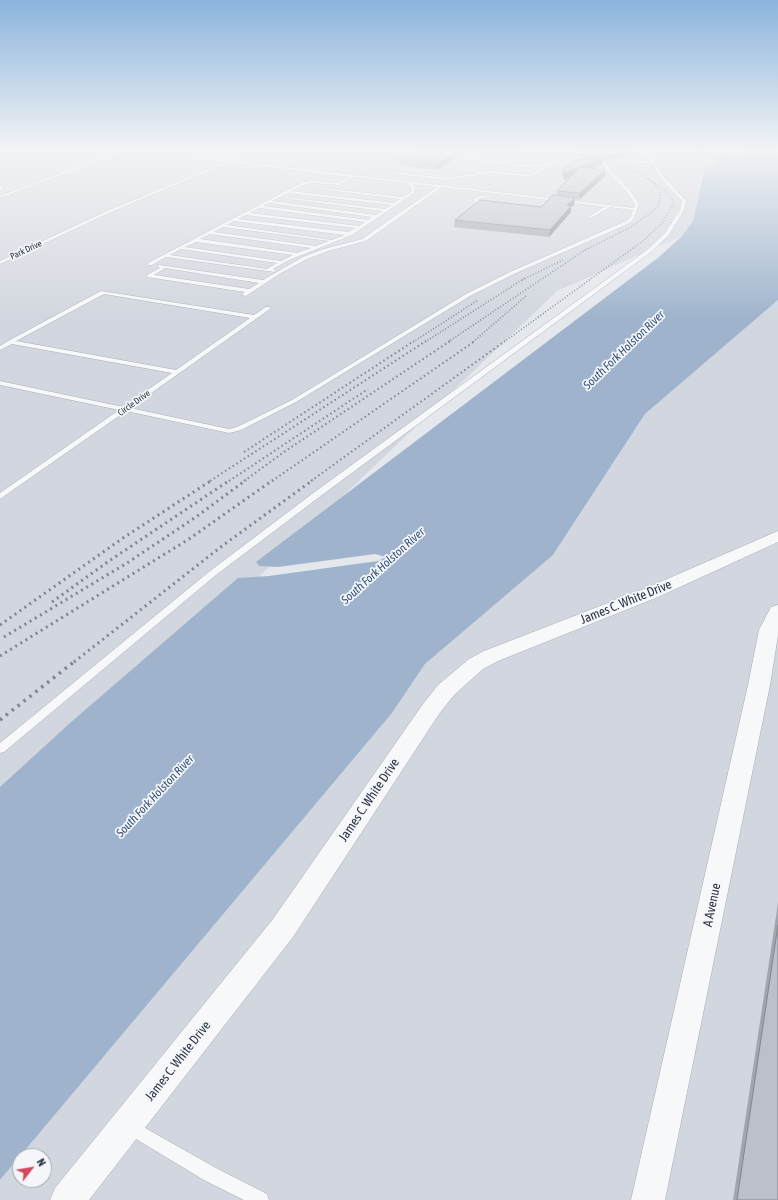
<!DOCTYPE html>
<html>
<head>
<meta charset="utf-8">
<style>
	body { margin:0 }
	#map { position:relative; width:778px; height:1200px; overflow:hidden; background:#e4e7ec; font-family:"Asap Condensed",sans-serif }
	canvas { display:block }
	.north { position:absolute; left:12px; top:1148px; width:40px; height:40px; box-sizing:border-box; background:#f4f6f9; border:1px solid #a4a8b1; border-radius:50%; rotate:59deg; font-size:11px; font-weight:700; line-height:16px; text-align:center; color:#2b3445 }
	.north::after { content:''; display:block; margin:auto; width:14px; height:18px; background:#d1495b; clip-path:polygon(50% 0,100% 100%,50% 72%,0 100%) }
</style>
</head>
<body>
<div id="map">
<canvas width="778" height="1200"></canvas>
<div class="north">N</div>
</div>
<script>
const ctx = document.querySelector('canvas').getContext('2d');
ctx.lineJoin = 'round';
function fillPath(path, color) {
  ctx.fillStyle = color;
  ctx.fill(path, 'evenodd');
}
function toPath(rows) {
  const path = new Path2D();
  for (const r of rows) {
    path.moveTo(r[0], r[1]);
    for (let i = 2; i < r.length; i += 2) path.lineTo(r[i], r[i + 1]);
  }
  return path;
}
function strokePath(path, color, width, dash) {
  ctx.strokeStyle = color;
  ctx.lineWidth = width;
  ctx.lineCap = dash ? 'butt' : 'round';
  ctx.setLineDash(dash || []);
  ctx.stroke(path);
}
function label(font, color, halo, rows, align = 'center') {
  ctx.font = font + ' "Asap Condensed",sans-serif';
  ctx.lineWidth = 3.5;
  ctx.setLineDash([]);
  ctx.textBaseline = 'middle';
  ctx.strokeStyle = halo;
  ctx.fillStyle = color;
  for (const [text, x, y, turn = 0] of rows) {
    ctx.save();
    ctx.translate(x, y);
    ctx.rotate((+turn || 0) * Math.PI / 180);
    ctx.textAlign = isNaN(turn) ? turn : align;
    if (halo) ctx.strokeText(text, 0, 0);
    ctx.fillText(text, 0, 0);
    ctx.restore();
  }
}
fillPath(toPath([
	[0,150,747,150,737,154,722,151,707,154,719,163,705,168,693,221,682,236,557,291,56,771,0,818],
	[778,300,778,1200,0,1200,0,1180,20,1157,20,1180,44,1180,44,1156,20,1156,392,713,425,664,556,551,645,414]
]), '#d2d6de');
fillPath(toPath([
	[747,150,778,150,778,300,645,414,553,555,425,664,392,713,0,1180,0,787,70,723,238,578,269,576,378,561,386,557,375,554,278,567,259,566,256,562,659,257,682,236,693,221,705,168,719,163,707,154,722,151,737,154]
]), '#9fb4cc');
fillPath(toPath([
	[690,150,702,150,711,154,707,156,690,150]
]), '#9fb4cc');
const lane = toPath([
	[122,150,127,150,0,198,0,196,122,150],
	[132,150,223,159,246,150,251,150,227,160,634,208,635,204,627,192,608,172,603,162,599,161,650,161,642,150,646,150,665,178,686,201,684,210,669,235,651,252,322,495,216,575,4,752,0,753,0,743,210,571,316,491,647,250,665,233,680,210,682,201,662,180,652,163,606,162,611,171,630,190,639,204,634,218,630,223,514,274,470,296,296,402,241,430,229,433,126,411,0,499,0,493,119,410,0,385,0,381,123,407,172,373,12,344,0,350,0,346,8,341,101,291,254,315,266,307,270,307,270,309,130,408,229,429,237,427,292,400,466,294,510,272,626,221,630,218,633,210,610,207,591,218,589,216,605,207,442,187,366,241,328,251,307,259,281,273,246,296,241,295,245,292,147,277,147,275,160,268,157,266,159,265,263,280,303,257,324,249,362,239,437,187,413,184,415,186,414,193,352,235,289,260,273,269,275,270,275,272,166,257,152,265,148,265,148,263,303,182,314,181,337,183,351,177,229,162,109,213,0,264,0,261,107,211,225,162,132,150],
	[355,177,406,183,411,186,411,192,403,197,321,188,319,189,400,199,394,203,291,191,305,184,314,183,338,185,355,177],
	[288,193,391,205,385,209,284,197,282,198,382,211,376,215,272,201,288,193],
	[269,203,372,217,368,220,263,206,269,203],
	[259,208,365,222,359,226,250,213,259,208],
	[246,215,355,228,348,232,238,219,246,215],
	[234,221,345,235,332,240,227,225,234,221],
	[223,227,329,241,316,246,214,232,223,227],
	[210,234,311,248,297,253,200,239,210,234],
	[196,242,293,255,281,261,185,247,196,242],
	[181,249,277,263,267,269,170,255,181,249],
	[165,268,259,283,249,289,154,275,165,268],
	[104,294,250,318,176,370,16,341,104,294],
	[444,153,524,165,584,160,586,161,548,165,532,177,492,173,448,180,370,171,372,170,448,178,492,171,531,175,543,166,524,167,443,155,444,153],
	[0,186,3,188,3,190,0,190,0,186],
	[480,196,492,196,494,197,481,198,477,200,489,202,489,204,475,203,474,199,480,196],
	[131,1120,216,1168,267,1194,269,1200,244,1200,204,1180,126,1133,123,1128,126,1123,131,1120]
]);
const street = toPath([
	[778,531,778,542,658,597,498,661,483,669,454,695,439,714,293,937,89,1200,50,1200,55,1188,273,919,423,704,438,685,469,659,484,651,644,589,778,531],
	[778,605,778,635,770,685,665,1200,631,1200,748,685,759,630,771,607,778,605]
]);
strokePath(lane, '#a9aeb7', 1);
strokePath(street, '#a9aeb7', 1);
fillPath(lane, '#f7f8fa');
fillPath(street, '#f7f8fa');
strokePath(toPath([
	[539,150,576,155,613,163,637,172,654,183,661,194,658,206,653,211,631,227,583,251],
	[522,280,563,260],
	[413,342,478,300],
	[425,342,525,278],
	[448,342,588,248],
	[473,342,526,296],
	[504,342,643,241,662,223,674,204,670,195,665,190,646,178]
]), '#7d8696', 1.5, [1, 2]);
strokePath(toPath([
	[244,452,414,341],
	[210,481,426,341],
	[229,481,368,389],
	[244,481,284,452,450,341],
	[272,481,475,341],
	[311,481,505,341]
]), '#7d8696', 2, [1.5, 3]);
strokePath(toPath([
	[52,602,109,561,230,480],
	[0,625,123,538,212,480],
	[4,637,127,563,196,517,246,480],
	[0,656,189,539,273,480],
	[74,662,222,546,313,480]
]), '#7d8696', 3, [2, 4]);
strokePath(toPath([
	[0,720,75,661]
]), '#7d8696', 3.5, [2.5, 5]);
fillPath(toPath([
	[416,150,524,150,514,157,465,152,462,154,456,153,456,158,437,170,399,165,399,159],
	[573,150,634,150,634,151,615,159,603,159,602,164,591,169,605,176,579,200,575,199,574,205,571,207,571,212,549,237,454,227,455,220,541,207,557,196,557,191,571,176,564,180,562,176,562,170,582,159,582,156],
	[778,903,778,1200,733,1200]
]), '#a1a5ae');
fillPath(toPath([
	[462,150,465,150,465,152,462,154],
	[517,150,524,150,514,157,514,152],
	[628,150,634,150,634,151,615,159,615,155],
	[456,152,456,158,437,170,438,164],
	[603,158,602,164,564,180,564,173],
	[605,170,605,176,579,200,580,193],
	[575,198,574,205,571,207,571,212,549,237,550,230,567,205]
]), '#83868d');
const building = toPath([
	[416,150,442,150,456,152,438,164,399,159,416,150],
	[496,150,517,150,514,152,496,150],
	[578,150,628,150,615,155,582,156,585,154,578,150],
	[603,158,564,173,562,170,576,160,603,158],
	[580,167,605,170,580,193,557,191,580,167],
	[553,195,575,198,567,205,571,206,550,230,455,220,480,200,541,207,553,195],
	[778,925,778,1200,737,1200,778,925]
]);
fillPath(building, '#bbc0ca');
strokePath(building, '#83868d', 1);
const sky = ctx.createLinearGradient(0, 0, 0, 318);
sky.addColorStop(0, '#8bb4dd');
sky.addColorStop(0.47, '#f3f4f6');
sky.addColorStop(1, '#f3f4f600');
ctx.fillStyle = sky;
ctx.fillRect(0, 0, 778, 318);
label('9px', '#2b3445', '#f4f6f9', [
	["Park Drive",26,250,-25],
	["Circle Drive",134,403,-36]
]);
label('italic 12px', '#34527a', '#f4f6f9', [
	["South Fork Holston River",624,350,-44],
	["South Fork Holston River",383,566,-42],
	["South Fork Holston River",155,796,-47]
]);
label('13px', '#2b3445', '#f4f6f9', [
	["James C. White Drive",626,602,-22],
	["James C. White Drive",369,800,-56],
	["A Avenue",712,905,-78],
	["James C. White Drive",178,1061,-52]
]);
</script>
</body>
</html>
